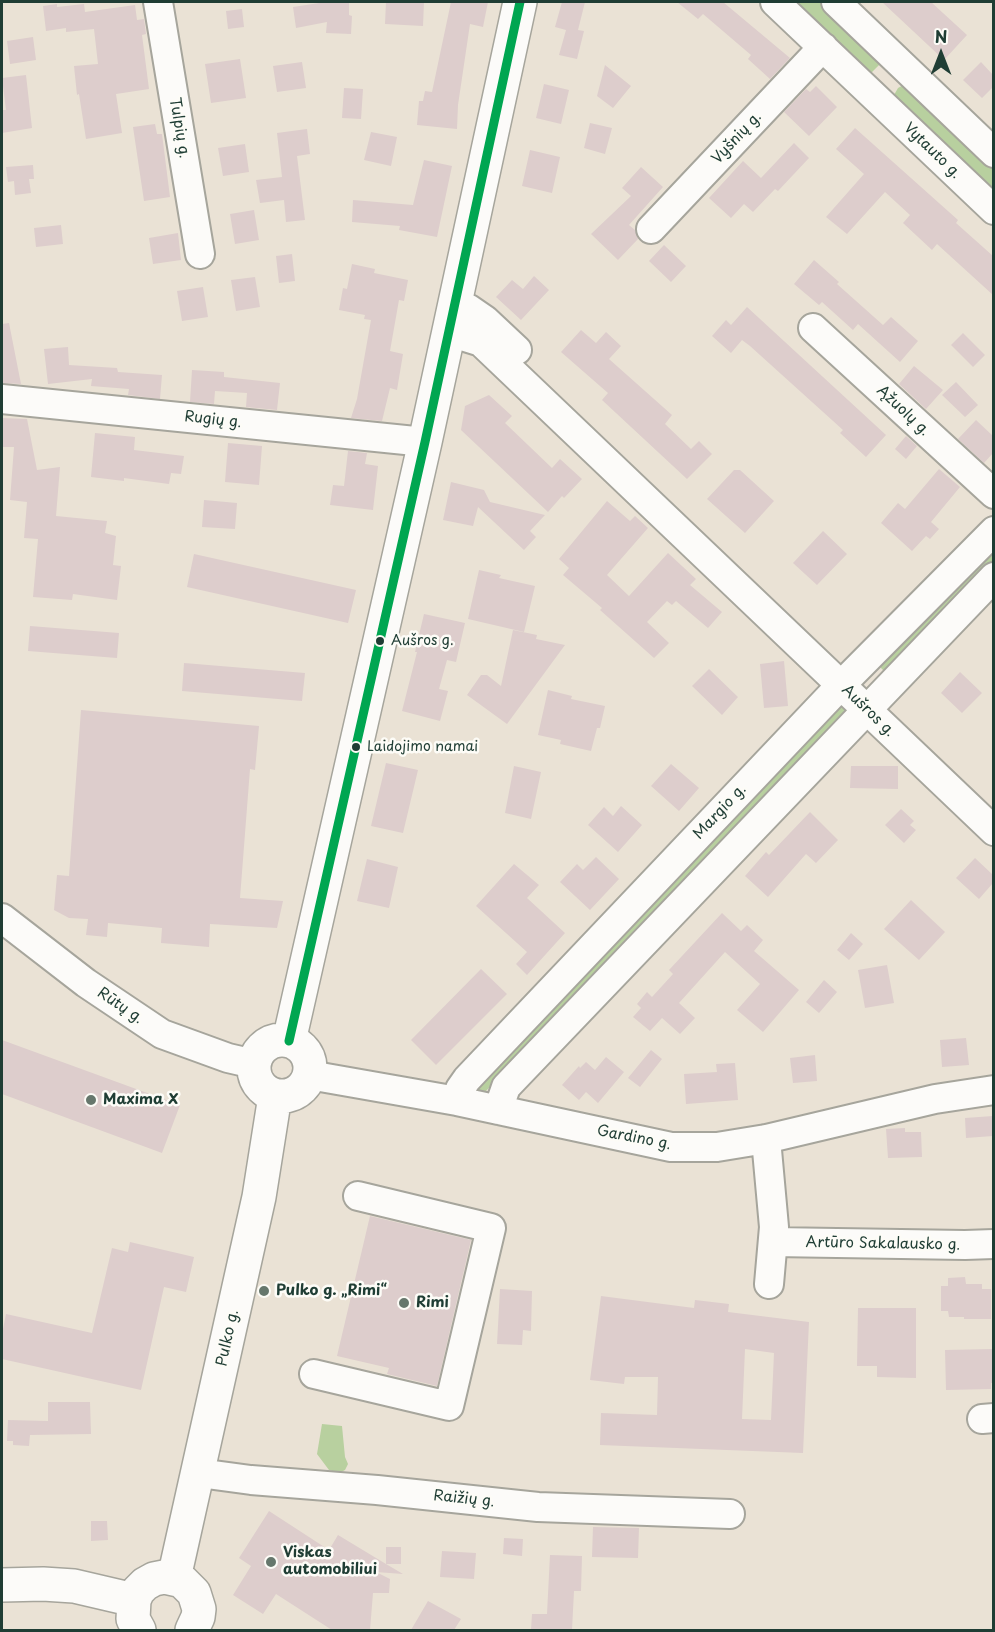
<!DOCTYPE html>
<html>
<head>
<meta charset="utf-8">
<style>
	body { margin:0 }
	#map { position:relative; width:995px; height:1632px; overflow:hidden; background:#eae2d5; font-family:"Playpen Sans",sans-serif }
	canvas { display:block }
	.frame { position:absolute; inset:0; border:3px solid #1f3d34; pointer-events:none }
	.north { position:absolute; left:911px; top:24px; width:60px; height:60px; -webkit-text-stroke:4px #fdfcf7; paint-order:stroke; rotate:0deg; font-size:16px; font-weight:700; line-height:24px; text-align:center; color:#1f3d34 }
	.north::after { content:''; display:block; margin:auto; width:21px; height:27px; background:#1f3d34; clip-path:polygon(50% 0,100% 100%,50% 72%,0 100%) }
</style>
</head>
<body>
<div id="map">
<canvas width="995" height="1632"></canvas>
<div class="frame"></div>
<div class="north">N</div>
</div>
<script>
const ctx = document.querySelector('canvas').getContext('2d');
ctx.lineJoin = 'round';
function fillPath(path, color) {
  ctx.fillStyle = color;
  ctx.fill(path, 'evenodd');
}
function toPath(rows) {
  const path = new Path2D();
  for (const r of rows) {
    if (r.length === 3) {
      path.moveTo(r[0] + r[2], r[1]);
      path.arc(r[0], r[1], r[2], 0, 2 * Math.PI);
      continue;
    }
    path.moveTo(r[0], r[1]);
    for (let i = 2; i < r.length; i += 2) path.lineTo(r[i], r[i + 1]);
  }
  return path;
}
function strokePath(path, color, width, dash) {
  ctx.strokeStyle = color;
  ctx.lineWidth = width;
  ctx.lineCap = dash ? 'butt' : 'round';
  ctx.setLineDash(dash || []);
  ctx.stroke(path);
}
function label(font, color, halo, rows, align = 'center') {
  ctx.font = font + ' "Playpen Sans",sans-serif';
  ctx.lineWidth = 5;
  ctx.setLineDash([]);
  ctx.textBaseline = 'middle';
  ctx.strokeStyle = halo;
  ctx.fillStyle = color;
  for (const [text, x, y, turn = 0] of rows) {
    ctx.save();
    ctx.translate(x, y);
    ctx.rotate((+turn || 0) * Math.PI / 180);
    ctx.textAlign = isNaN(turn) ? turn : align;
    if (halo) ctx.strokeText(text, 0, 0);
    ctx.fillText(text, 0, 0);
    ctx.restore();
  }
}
fillPath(toPath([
	[791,2,823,2,881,63,872,72,866,73],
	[905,84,993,165,993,194,895,100,894,95,898,88],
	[993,539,993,568,885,672,881,668,879,664],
	[842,698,849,715,484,1093,477,1093,476,1090],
	[322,1424,342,1426,345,1457,348,1464,345,1470,339,1473,329,1470,317,1454]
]), '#b8d09f');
fillPath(toPath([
	[326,2,349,2,349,15,352,16,351,34,326,33,327,22,296,28,293,7],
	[386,2,424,2,423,26,385,24],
	[451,2,488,2,483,27,470,24,458,105,457,129,417,125,419,101,423,101,425,91,432,92],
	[562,2,585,2,578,30,584,31,577,59,559,55,566,30,555,27],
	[677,2,723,2,790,58,770,79,748,59,751,55,703,14,698,19],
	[882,2,931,2,967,35,944,60],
	[57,4,57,7,84,4,85,12,135,5,137,20,144,19,146,34,142,35,149,89,116,94,122,133,86,139,79,94,77,95,74,66,98,64,94,29,66,32,66,28,46,31,43,6],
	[242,9,244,27,228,29,226,11],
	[33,37,36,60,10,64,7,41],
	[240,59,246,98,211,103,205,64],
	[302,62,306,88,277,92,273,66],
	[981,62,993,75,993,87,982,98,963,80],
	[605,65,631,86,613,108,597,96],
	[26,75,32,128,2,133,2,110,6,110,2,78],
	[544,84,569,90,561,124,536,118],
	[816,86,837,107,809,136,784,112,806,89,810,92],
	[344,88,363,89,361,119,342,118],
	[590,123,612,128,605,154,584,148],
	[155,124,157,134,162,134,170,197,144,201,133,127],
	[855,128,958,220,956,223,993,256,993,295,937,244,932,250,903,223,910,215,885,192,847,234,826,217,864,174,836,149],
	[307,129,310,154,297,156,305,220,286,222,284,200,260,203,256,180,282,177,277,133],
	[371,132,397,137,391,166,364,160],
	[794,143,809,158,778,191,775,189,753,212,744,204,731,218,709,198,743,161,761,178],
	[245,144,249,172,223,176,218,148],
	[530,150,560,157,552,193,522,186],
	[424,160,452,166,437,237,399,230,400,226,352,222,353,200,413,205],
	[33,165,34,179,29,179,31,193,15,195,14,181,8,182,6,167],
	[641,167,663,187,629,225,635,230,638,239,618,260,591,234,631,196,622,188],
	[254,210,259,240,235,244,230,214],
	[61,225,63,244,36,247,34,228],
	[178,233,181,260,153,264,149,238],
	[664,245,686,266,671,282,649,261],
	[292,254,295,281,279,283,276,256],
	[814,260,839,282,837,284,883,325,891,317,918,341,900,362,858,324,853,330,822,302,819,305,794,284],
	[352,264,375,269,374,273,408,280,404,301,399,300,390,351,403,354,397,390,390,388,382,421,351,418,357,399,371,320,364,319,365,315,339,310,343,288,347,289],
	[534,276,549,290,521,320,496,297,512,280,523,289],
	[255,277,260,307,236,311,231,280],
	[203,287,208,317,182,321,177,291],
	[747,307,886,435,866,457,840,433,843,430,750,346,742,340,731,353,712,336,726,320,731,325],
	[9,323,20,379,21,384,2,383,2,324],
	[581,330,596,343,606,332,621,346,609,359,672,415,665,424,691,449,699,441,712,454,687,479,602,400,608,393,561,352],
	[963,333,985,355,973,367,951,345],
	[68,347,69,365,117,368,118,372,162,375,160,399,128,395,129,389,91,386,92,379,48,384,44,349],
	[914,366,943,390,926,409,899,384],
	[192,370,224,372,224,377,280,383,277,410,246,407,247,393,215,391,214,404,190,402],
	[956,382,978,405,965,417,942,395],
	[489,395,512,416,505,423,552,468,560,459,582,479,564,498,562,496,548,512,461,430,465,406],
	[2,418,27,419,37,470,60,467,56,516,107,521,105,533,116,536,113,565,121,566,117,600,73,594,72,600,33,597,38,539,24,538,27,502,10,500,14,447,2,447],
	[976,420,993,436,993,453,984,463,958,439],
	[95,433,135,437,134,450,184,456,181,474,171,473,169,484,124,478,124,481,91,477],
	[906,436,917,446,906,459,895,449],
	[228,443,262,446,259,485,225,482],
	[348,451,367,453,365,464,378,466,373,510,330,505,333,485,344,486],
	[939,469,960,487,931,522,939,529,930,539,926,536,912,551,881,523,898,503,905,509],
	[734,470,740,470,774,501,745,533,707,499],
	[451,482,484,490,490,502,545,515,530,531,536,537,524,550,478,507,473,526,443,520],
	[204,500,237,503,235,529,202,527],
	[607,501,630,521,635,516,648,528,607,575,629,596,668,553,696,579,690,585,722,612,708,628,676,601,672,605,667,601,647,622,669,643,654,658,600,610,602,608,563,575,569,568,559,559],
	[823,531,847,554,817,585,793,563],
	[194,554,356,590,348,623,187,587],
	[479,570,501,575,499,578,535,586,524,632,468,619],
	[424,614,465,623,456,662,447,660,439,689,448,691,440,721,402,711,417,652,415,652],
	[30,626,119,633,117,658,28,651],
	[513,630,537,635,536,639,565,645,507,724,467,695,481,675,487,675,501,686],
	[784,661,788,706,764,708,760,664],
	[184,663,305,673,302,701,182,691],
	[709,669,738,697,722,715,692,686],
	[960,672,982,693,962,713,941,693],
	[548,690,572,696,571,699,605,706,600,728,597,728,591,751,560,744,561,740,538,735],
	[81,710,259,726,255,770,250,769,240,898,283,901,277,928,210,924,209,947,161,943,162,928,108,923,107,937,86,935,88,919,69,918,54,910,57,875,69,876],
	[386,763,418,770,403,833,371,826],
	[671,764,699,788,679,811,651,786],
	[514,766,541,772,531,819,505,813],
	[851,766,898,766,898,789,850,788],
	[621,806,642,825,618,852,588,825,604,807,613,816],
	[901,809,914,821,910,825,916,830,904,843,885,825],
	[810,812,838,840,816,863,806,854,768,897,745,876,766,852,769,855],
	[596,857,619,879,590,910,560,882,577,864,583,870],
	[975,858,993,875,993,883,979,899,956,878],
	[367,859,398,867,389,908,357,901],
	[514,864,539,885,527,898,565,933,527,975,516,964,527,952,476,906],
	[911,900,945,932,919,960,884,929],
	[722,913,741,931,747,925,763,940,754,951,799,990,763,1032,737,1010,760,984,725,952,679,1003,695,1018,680,1034,662,1018,650,1031,633,1017,641,1008,637,1004,647,992,652,997,673,974,669,970],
	[851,933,863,944,849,960,837,950],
	[887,965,894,1003,865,1008,858,970],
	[481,969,507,994,436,1065,411,1040],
	[824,980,837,992,819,1013,806,1002],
	[966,1038,969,1065,942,1067,940,1040],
	[2,1040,180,1105,162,1153,2,1094],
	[651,1050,662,1059,640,1087,628,1078],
	[815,1055,817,1081,793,1083,790,1058],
	[606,1057,624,1072,598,1103,586,1092,579,1100,562,1085,579,1066,580,1068,586,1062,595,1070],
	[735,1063,738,1100,686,1104,684,1074,717,1072,716,1064],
	[993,1116,993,1136,966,1138,965,1118],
	[905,1128,905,1132,921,1132,922,1157,888,1158,886,1129],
	[370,1216,471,1240,437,1386,387,1374,389,1368,337,1356],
	[130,1242,194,1257,186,1292,164,1287,141,1390,2,1359,2,1334,6,1314,92,1333,112,1248,128,1252],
	[965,1277,966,1284,982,1284,982,1289,991,1289,991,1319,964,1319,964,1317,949,1317,948,1311,941,1311,941,1286,948,1286,948,1278],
	[500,1289,532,1291,531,1331,523,1330,522,1345,497,1344],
	[601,1296,694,1308,695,1300,729,1304,728,1312,809,1322,803,1453,600,1445,601,1413,657,1415,658,1377,625,1377,624,1384,590,1380],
	[745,1349,774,1353,771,1420,742,1419],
	[858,1308,916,1308,916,1378,877,1377,877,1366,857,1366],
	[993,1349,993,1383,991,1383,991,1389,946,1390,945,1350],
	[48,1402,90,1402,91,1434,30,1435,29,1446,13,1445,13,1441,7,1441,8,1420,48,1421],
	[269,1511,329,1550,338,1535,386,1564,386,1547,401,1547,401,1564,386,1564,403,1574,376,1572,390,1579,389,1593,373,1593,370,1630,332,1630,276,1594,263,1614,233,1595,251,1566,239,1558],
	[91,1521,107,1521,108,1540,91,1541],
	[593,1527,639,1528,638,1558,592,1557],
	[504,1538,523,1539,522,1556,503,1554],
	[442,1551,476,1553,474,1579,440,1577],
	[550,1555,582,1556,581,1591,574,1591,572,1630,531,1630,532,1614,547,1614],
	[428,1601,461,1619,454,1630,411,1630]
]), '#ddcdcc');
const minor = toPath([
	[158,2,200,254],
	[775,2,994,210],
	[836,2,994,153],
	[651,229,823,47],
	[455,305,469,309,485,320,517,350],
	[813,328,994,494],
	[449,332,481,342,994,831],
	[2,399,425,442],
	[2,918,86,983,162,1034,228,1058,254,1064],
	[309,1075,457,1101,671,1147,717,1147,766,1139,935,1099,994,1090],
	[457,1101,460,1089,467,1079,841,685,994,531],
	[498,1110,506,1087,994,577],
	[766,1139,774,1227,769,1284],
	[773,1242,965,1245,994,1244],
	[314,1374,449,1406,491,1228,358,1196],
	[982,1419,994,1418],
	[199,1473,251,1480,377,1490,538,1507,730,1514]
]);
const major = toPath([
	[282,1068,28],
	[289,1041,425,442,520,2],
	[174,1578,259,1197,275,1096],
	[2,1585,43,1584,74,1586,134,1600],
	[139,1630,133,1619,134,1600,138,1591,145,1584,154,1579,164,1577,182,1581,194,1593,199,1609,198,1617,192,1630]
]);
strokePath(minor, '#a6a59c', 32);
strokePath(major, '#a6a59c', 36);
strokePath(minor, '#fcfbf9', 28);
strokePath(major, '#fcfbf9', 33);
strokePath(toPath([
	[289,1041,425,442,520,2]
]), '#00a651', 9);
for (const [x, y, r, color] of [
	[380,641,5,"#1f3d34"],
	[356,747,5,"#1f3d34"],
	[91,1100,6,"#66776c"],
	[264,1291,6,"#66776c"],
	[404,1303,6,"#66776c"],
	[271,1562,6,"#66776c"]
]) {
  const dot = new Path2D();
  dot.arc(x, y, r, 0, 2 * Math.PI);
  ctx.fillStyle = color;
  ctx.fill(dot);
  strokePath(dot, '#fdfcf7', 2);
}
label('14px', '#1f3d34', '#fdfcf7', [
	["Aušros g.",391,641],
	["Laidojimo namai",367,747]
], 'left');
label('15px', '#1f3d34', '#fdfcf7', [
	["Tulpių g.",179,128,80],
	["Vyšnių g.",737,138,-47],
	["Vytauto g.",932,151,44],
	["Ąžuolų g.",903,411,43],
	["Rugių g.",213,420,6],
	["Aušros g.",868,711,44],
	["Margio g.",720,812,-47],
	["Rūtų g.",120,1006,34],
	["Gardino g.",634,1138,11],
	["Artūro Sakalausko g.",883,1244,1],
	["Pulko g.",228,1338,-78],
	["Raižių g.",464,1499,6]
]);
label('bold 15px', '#1f3d34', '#fdfcf7', [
	["Maxima X",103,1100],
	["Pulko g. „Rimi“",276,1291],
	["Rimi",416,1303],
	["Viskas",283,1553],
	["automobiliui",283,1570]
], 'left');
</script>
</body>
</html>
